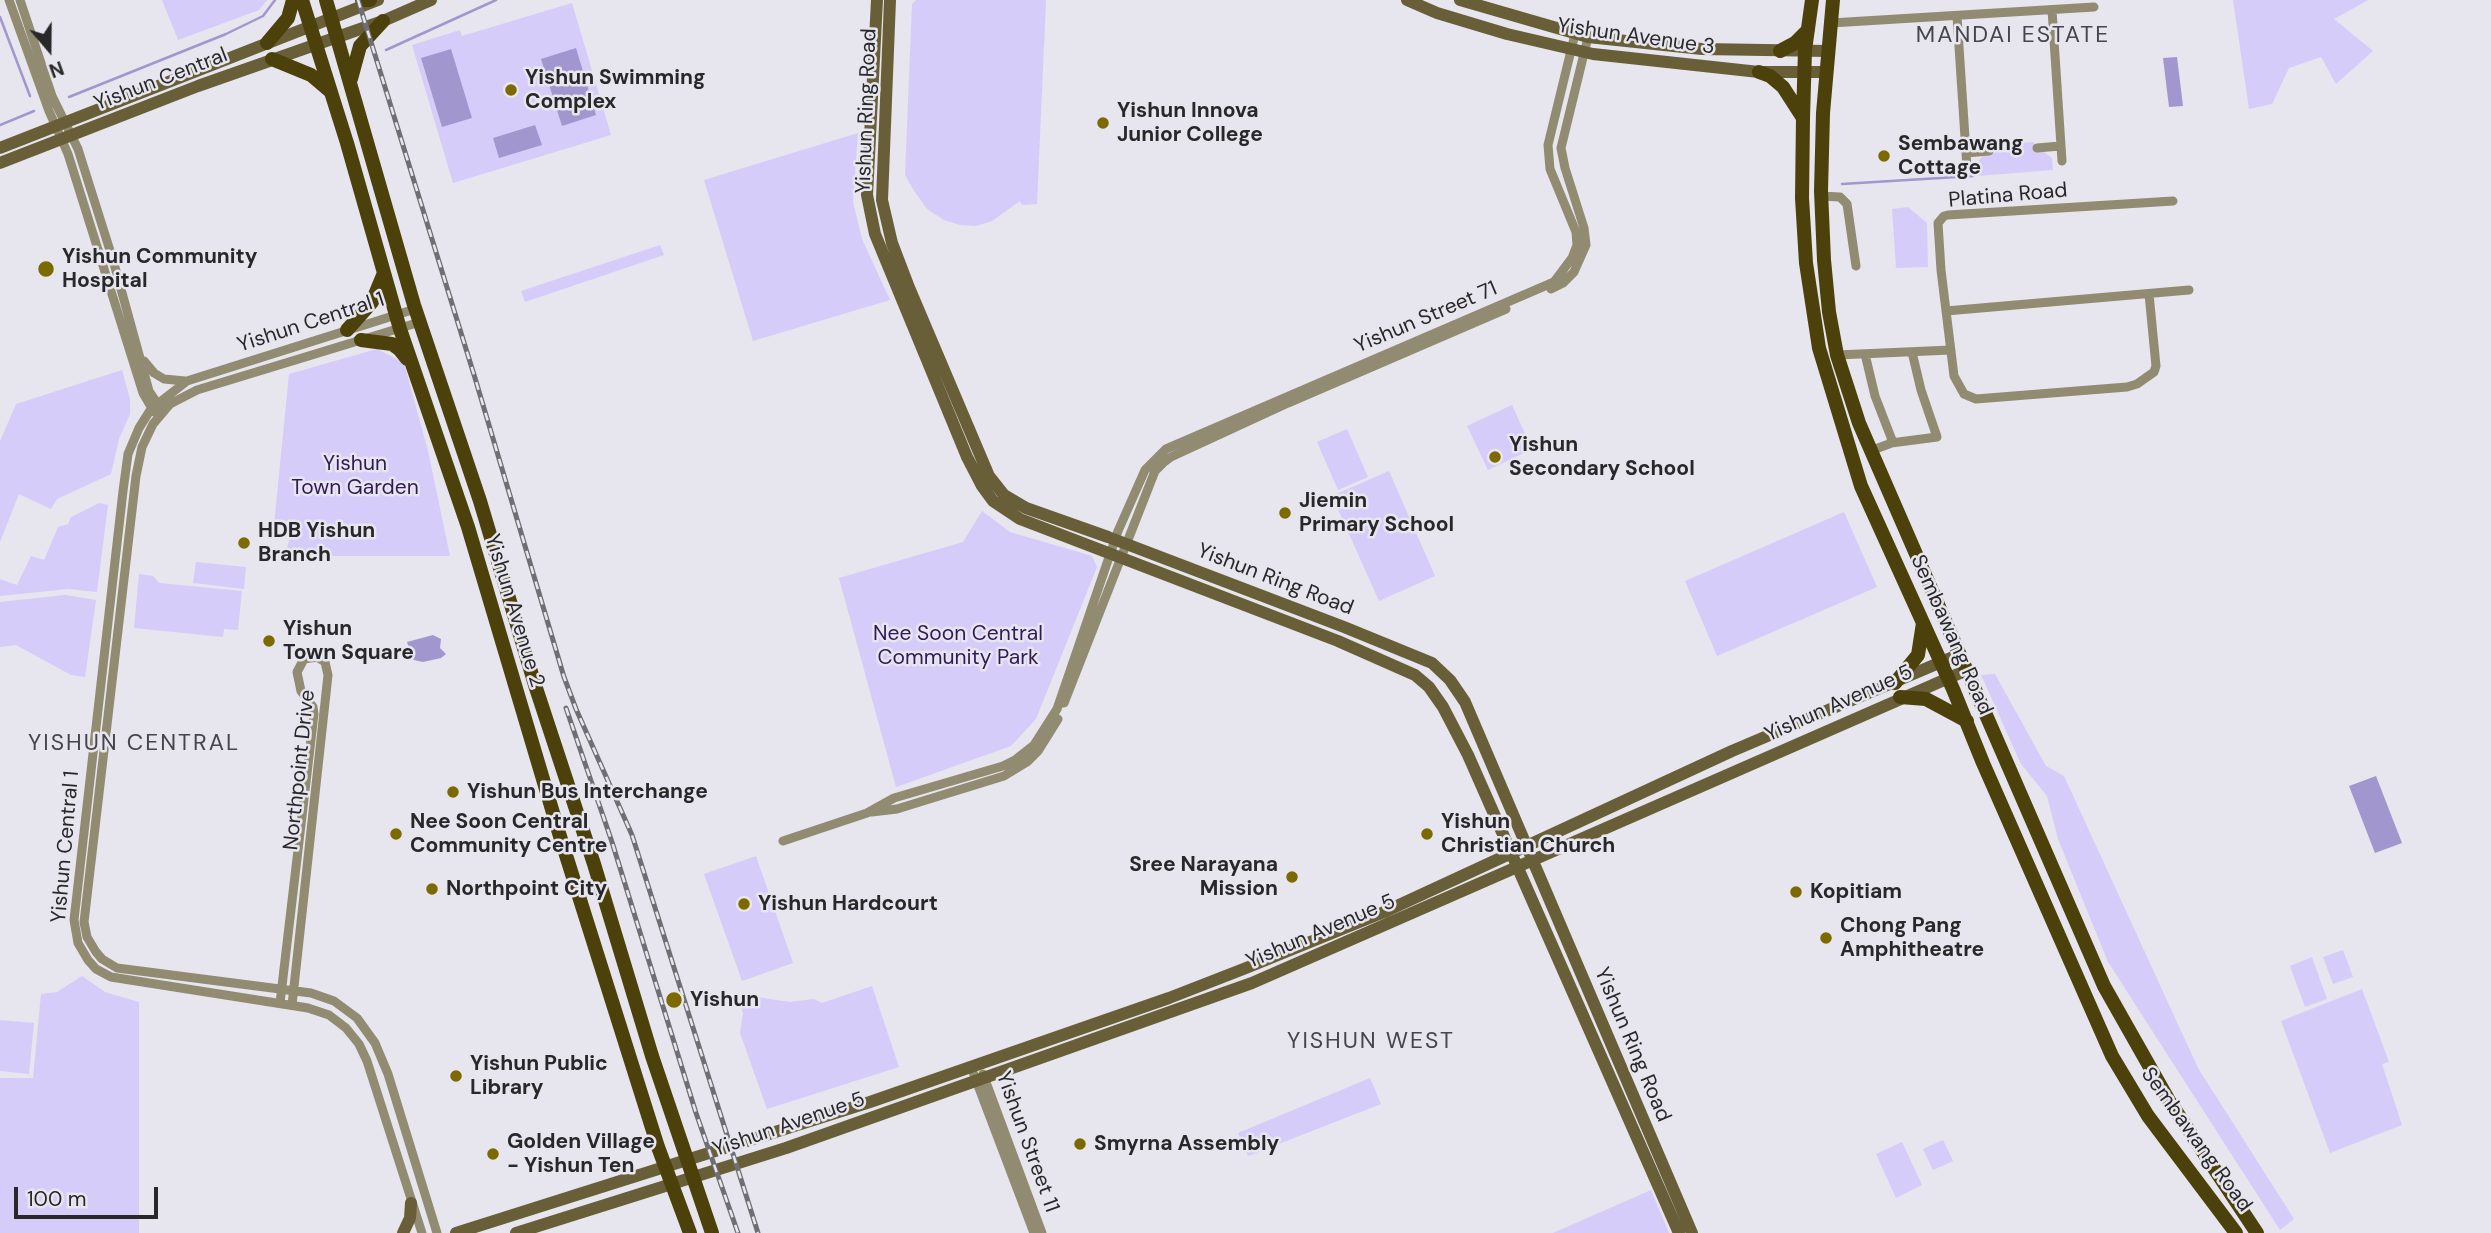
<!DOCTYPE html>
<html>
<head>
<meta charset="utf-8">
<style>
	body { margin:0 }
	#map { position:relative; width:2491px; height:1233px; overflow:hidden; background:#e7e5ed; font-family:"DM Sans",sans-serif }
	canvas { display:block }
	.north { position:absolute; left:14px; top:14px; width:70px; height:70px; -webkit-text-stroke:5px #e7e5ed; paint-order:stroke; rotate:160deg; font-size:19px; font-weight:700; line-height:28px; text-align:center; color:#28282a }
	.north::after { content:''; display:block; margin:auto; width:24px; height:32px; background:#28282a; clip-path:polygon(50% 0,100% 100%,50% 72%,0 100%) }
	.scale { position:absolute; left:14px; top:1187px; width:144px; height:32px; box-sizing:border-box; border:4px solid #28282a; border-top:0; padding-left:9px; font-size:21px; line-height:24px; white-space:nowrap; color:#28282a; -webkit-text-stroke:5px #e7e5ed; paint-order:stroke }
</style>
</head>
<body>
<div id="map">
<canvas width="2491" height="1233"></canvas>
<div class="north">N</div>
<div class="scale">100 m</div>
</div>
<script>
const ctx = document.querySelector('canvas').getContext('2d');
ctx.lineJoin = 'round';
function fillPath(path, color) {
  ctx.fillStyle = color;
  ctx.fill(path, 'evenodd');
}
function toPath(rows) {
  const path = new Path2D();
  for (const r of rows) {
    path.moveTo(r[0], r[1]);
    for (let i = 2; i < r.length; i += 2) path.lineTo(r[i], r[i + 1]);
  }
  return path;
}
function strokePath(path, color, width, dash) {
  ctx.strokeStyle = color;
  ctx.lineWidth = width;
  ctx.lineCap = dash ? 'butt' : 'round';
  ctx.setLineDash(dash || []);
  ctx.stroke(path);
}
function label(font, color, halo, rows, align = 'center') {
  ctx.font = font + ' "DM Sans",sans-serif';
  ctx.lineWidth = 5;
  ctx.setLineDash([]);
  ctx.textBaseline = 'middle';
  ctx.strokeStyle = halo;
  ctx.fillStyle = color;
  for (const [text, x, y, turn = 0] of rows) {
    ctx.save();
    ctx.translate(x, y);
    ctx.rotate((+turn || 0) * Math.PI / 180);
    ctx.textAlign = isNaN(turn) ? turn : align;
    if (halo) ctx.strokeText(text, 0, 0);
    ctx.fillText(text, 0, 0);
    ctx.restore();
  }
}
fillPath(toPath([
	[162,0,267,0,259,10,178,40],
	[916,0,1046,0,1037,204,1022,205,1020,201,992,221,976,226,960,225,944,220,927,209,913,189,905,175,912,4],
	[2233,0,2368,0,2334,19,2373,51,2336,84,2321,57,2289,68,2272,104,2249,109],
	[572,3,611,135,453,183,412,45,460,30,462,36],
	[858,133,853,202,862,239,890,300,753,341,704,180],
	[2034,142,2035,152,2044,152,2052,158,2053,170,1977,176,1976,164,1983,156,1992,155,1992,145],
	[1908,207,1927,223,1928,267,1896,268,1892,209],
	[660,245,664,255,525,302,521,291],
	[377,349,404,363,428,451,450,556,303,556,282,564,293,528,274,525,289,374],
	[122,370,130,399,130,414,119,439,111,474,57,499,51,509,19,494,0,542,0,441,16,404],
	[1512,405,1532,449,1488,470,1467,426],
	[1347,429,1368,477,1338,490,1317,442],
	[1389,471,1435,576,1379,601,1332,496],
	[99,503,108,505,97,592,68,589,0,596,0,579,17,585,31,556,44,560,58,527,68,524,71,517],
	[982,511,1010,532,1092,556,1097,567,1036,719,1011,746,896,787,839,578,963,542],
	[1844,512,1877,587,1717,656,1685,581],
	[196,562,246,567,244,589,193,583],
	[139,574,153,576,159,583,242,591,238,630,224,629,223,637,134,628],
	[65,595,96,600,85,677,71,675,16,645,0,647,0,602],
	[1995,674,2046,766,2064,776,2198,1068,2294,1219,2280,1230,2108,962,2058,839,2047,796,2021,764,1981,675],
	[756,856,793,963,742,981,704,874],
	[2343,950,2353,977,2333,984,2323,957],
	[2312,957,2327,999,2305,1007,2290,966],
	[82,976,105,992,139,1002,139,1233,0,1233,0,1078,33,1078,41,994,57,992],
	[872,986,899,1067,767,1109,740,1033,743,1013,736,994,790,1002,814,999,822,1003],
	[2362,989,2389,1062,2382,1064,2402,1125,2330,1153,2281,1021],
	[0,1020,34,1023,29,1074,0,1071],
	[1370,1078,1381,1104,1248,1156,1238,1133],
	[1943,1140,1953,1161,1933,1170,1923,1149],
	[1902,1142,1922,1185,1896,1198,1876,1154],
	[1651,1190,1669,1233,1553,1233]
]), '#d5ccfa');
fillPath(toPath([
	[576,48,596,115,562,126,541,59],
	[451,49,472,118,442,127,421,58],
	[2177,57,2183,106,2169,107,2163,58],
	[535,125,542,145,499,158,493,138],
	[433,635,441,639,440,648,446,654,441,658,423,662,414,660,405,656,409,648,407,642],
	[2376,776,2402,843,2375,853,2349,786]
]), '#a296cf');
strokePath(toPath([
	[0,17,30,96],
	[386,50,496,0],
	[69,97,226,34,263,16,275,0],
	[0,125,34,111],
	[1842,184,1973,176]
]), '#a296cf', 2.5);
strokePath(toPath([
	[9,0,49,111,68,154,143,393,154,412],
	[20,0,52,96,78,149,113,260,149,391,159,406],
	[2052,10,2062,161],
	[1957,16,1967,168],
	[1831,23,2094,7],
	[2037,148,2060,146],
	[1966,153,1989,151],
	[1821,196,1840,197,1847,204,1856,266],
	[1551,289,1563,283,1574,272,1586,245,1584,228,1565,168,1561,148,1588,37],
	[2149,294,2156,366,2154,372,2137,384,2127,387,1976,399,1964,394,1954,376,1941,270,1938,223,1944,216,1948,215,2173,201],
	[415,309,187,381,151,409,139,428,128,454,123,491,74,920,78,943,88,960,96,969,111,977,308,1008,329,1015,346,1028,359,1044,367,1061,422,1233],
	[1946,311,2189,290],
	[420,322,197,390,170,404,153,424,142,447,136,476,84,922,87,937,96,952,102,959,117,968,311,993,334,1001,357,1018,375,1043,388,1074,437,1233],
	[1865,354,1875,396,1892,440,1889,444,1870,451],
	[1837,355,1951,350],
	[144,361,154,373,164,379,185,381],
	[1891,443,1937,437,1921,390,1912,352],
	[1064,703,1155,471,1163,463,1171,457,1288,403,1506,309],
	[872,812,897,809,1004,776,1027,762,1038,751,1058,719],
	[783,841,867,813,894,798,1003,766,1015,760,1034,745,1057,709,1118,531,1145,470,1166,449,1554,282,1572,258,1577,245,1576,232,1550,169,1548,145,1575,34],
	[280,1003,314,714,313,707,301,691,297,672,304,659,317,657,325,662,328,675,292,1005],
	[971,1067,1034,1233],
	[983,1074,1042,1233]
]), '#918b71', 9);
strokePath(toPath([
	[877,0,867,195,875,234,967,457,982,486,993,501,1020,519,1338,641,1415,675,1429,687,1443,707,1468,755,1679,1233],
	[890,0,882,200,892,243,908,285,989,476,1004,495,1026,508,1108,537,1344,627,1432,663,1450,680,1465,702,1692,1233],
	[1407,0,1437,13,1507,34,1593,54,1759,72,1825,72],
	[1460,0,1588,37,1702,49,1827,51],
	[0,148,378,0],
	[0,163,198,86,383,21,431,0],
	[403,1233,410,1218,411,1203],
	[456,1233,870,1102,1169,998,1246,968,1384,912,1732,751,1960,654],
	[516,1233,786,1148,1252,983,1967,670]
]), '#685f39', 12);
strokePath(toPath([
	[302,0,347,143,400,329,468,527,559,833,658,1147,690,1233],
	[326,0,414,305,480,501,535,685,594,864,652,1056,712,1233],
	[362,0,370,0],
	[1812,0,1805,50,1803,118,1802,198,1806,263,1819,348,1861,486,1953,689,1983,763,2112,1056,2148,1116,2236,1233],
	[1833,0,1823,113,1821,191,1824,260,1829,312,1837,355,1859,423,2104,986,2168,1099,2257,1233],
	[267,43,288,18,293,0],
	[1780,51,1795,43,1808,30],
	[272,59,311,75,331,92],
	[1759,72,1770,76,1783,87,1803,118],
	[351,79,360,46,383,21],
	[347,330,372,302,384,273],
	[361,340,392,344,399,349,407,359],
	[1895,683,1918,655,1923,623],
	[1900,697,1926,699,1967,721]
]), '#4c400b', 14);
const rail = toPath([
	[358,0,475,378,564,677,576,709,632,835,758,1233],
	[566,708,612,842,696,1113,738,1233]
]);
strokePath(rail, '#6f6e72', 5);
strokePath(rail, '#e7e5ed', 2.5, [8]);
for (const [x, y, r, color] of [
	[511,90,7,"#7c6900"],
	[1103,123,7,"#7c6900"],
	[1884,156,7,"#7c6900"],
	[46,269,9,"#7c6900"],
	[1495,457,7,"#7c6900"],
	[1285,513,7,"#7c6900"],
	[244,543,7,"#7c6900"],
	[269,641,7,"#7c6900"],
	[453,792,7,"#7c6900"],
	[396,834,7,"#7c6900"],
	[1427,834,7,"#7c6900"],
	[1292,877,7,"#7c6900"],
	[432,889,7,"#7c6900"],
	[1796,892,7,"#7c6900"],
	[744,904,7,"#7c6900"],
	[1826,938,7,"#7c6900"],
	[674,1000,9,"#7c6900"],
	[456,1076,7,"#7c6900"],
	[1080,1144,7,"#7c6900"],
	[493,1154,7,"#7c6900"]
]) {
  const dot = new Path2D();
  dot.arc(x, y, r, 0, 2 * Math.PI);
  ctx.fillStyle = color;
  ctx.fill(dot);
  strokePath(dot, '#e7e5ed', 2.5);
}
label('21px', '#28282a', '#e7e5ed', [
	["Yishun Avenue 3",1636,37,8],
	["Yishun Central",161,80,-21],
	["Yishun Ring Road",867,111,-88],
	["Platina Road",2008,196,-5],
	["Yishun Street 71",1426,318,-23],
	["Yishun Central 1",311,323,-18],
	["Yishun Ring Road",1275,580,21],
	["Yishun Avenue 2",514,611,73],
	["Sembawang Road",1951,635,66],
	["Yishun Avenue 5",1839,704,-24],
	["Northpoint Drive",300,770,-84],
	["Yishun Central 1",66,847,-85],
	["Yishun Avenue 5",1321,932,-23],
	["Yishun Ring Road",1632,1045,67],
	["Yishun Avenue 5",789,1125,-19],
	["Sembawang Road",2196,1140,54],
	["Yishun Street 11",1027,1142,70]
]);
label('bold 21px', '#28282a', '#e7e5ed', [
	["Yishun Swimming",525,78],
	["Complex",525,102],
	["Yishun Innova",1117,111],
	["Junior College",1117,135],
	["Sembawang",1898,144],
	["Cottage",1898,168],
	["Yishun Community",62,257],
	["Hospital",62,281],
	["Yishun",1509,445],
	["Secondary School",1509,469],
	["Jiemin",1299,501],
	["Primary School",1299,525],
	["HDB Yishun",258,531],
	["Branch",258,555],
	["Yishun",283,629],
	["Town Square",283,653],
	["Yishun Bus Interchange",467,792],
	["Nee Soon Central",410,822],
	["Community Centre",410,846],
	["Yishun",1441,822],
	["Christian Church",1441,846],
	["Sree Narayana",1278,865,"right"],
	["Mission",1278,889,"right"],
	["Northpoint City",446,889],
	["Kopitiam",1810,892],
	["Yishun Hardcourt",758,904],
	["Chong Pang",1840,926],
	["Amphitheatre",1840,950],
	["Yishun",690,1000],
	["Yishun Public",470,1064],
	["Library",470,1088],
	["Golden Village",507,1142],
	["- Yishun Ten",507,1166],
	["Smyrna Assembly",1094,1144]
], 'left');
label('21px', '#2f195b', '#e7e5ed', [
	["Yishun",355,464],
	["Town Garden",355,488],
	["Nee Soon Central",958,634],
	["Community Park",958,658]
]);
ctx.letterSpacing = '2px';
label('23px', '#46454b', '#e7e5ed', [
	["MANDAI ESTATE",2013,36],
	["YISHUN CENTRAL",134,744],
	["YISHUN WEST",1371,1042]
]);
ctx.letterSpacing = '0px';
</script>
</body>
</html>
